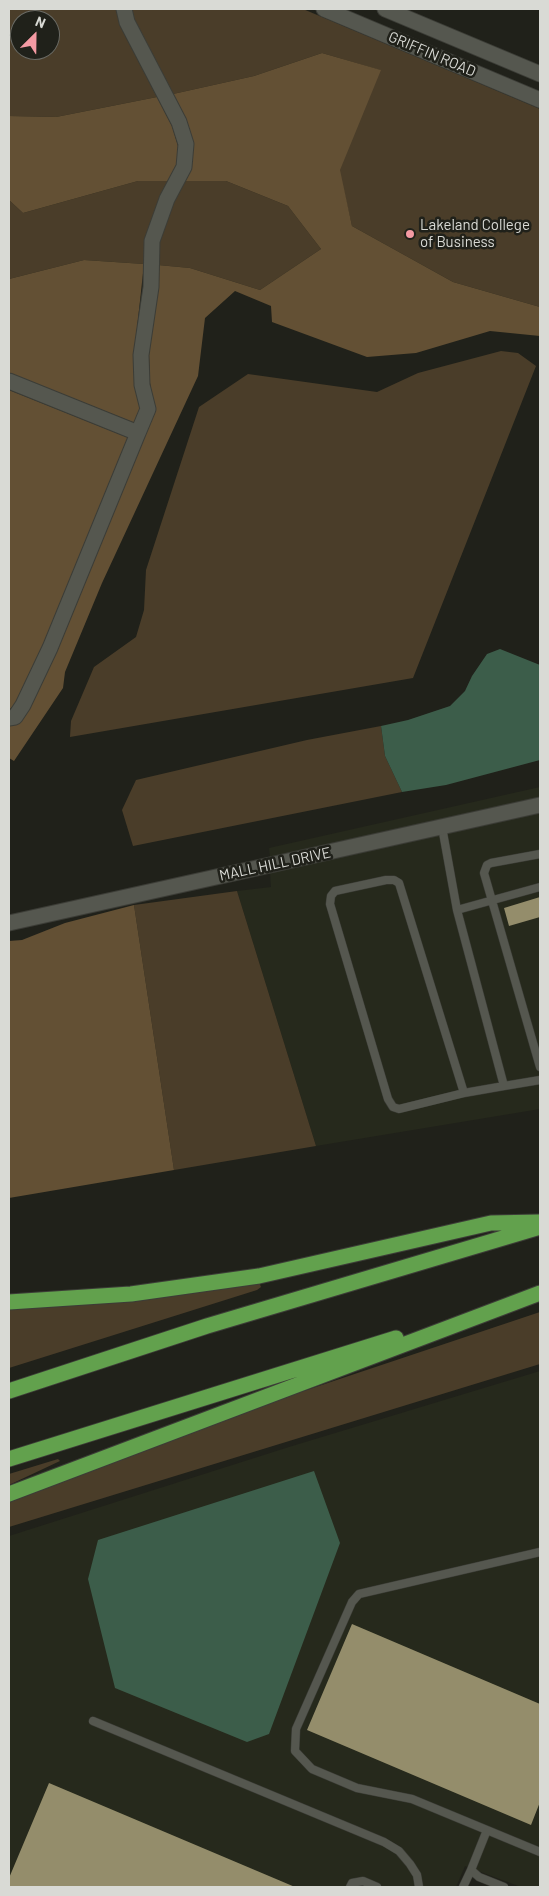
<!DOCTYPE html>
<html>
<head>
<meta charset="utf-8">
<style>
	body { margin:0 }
	#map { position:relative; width:549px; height:1896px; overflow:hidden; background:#20211a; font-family:Barlow,sans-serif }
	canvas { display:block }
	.frame { position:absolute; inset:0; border:10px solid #d9dad5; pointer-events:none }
	.north { position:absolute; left:10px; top:10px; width:50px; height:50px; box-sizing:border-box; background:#20211a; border:1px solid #6a6b65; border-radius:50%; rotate:23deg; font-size:14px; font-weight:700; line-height:20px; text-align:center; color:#d9dad5 }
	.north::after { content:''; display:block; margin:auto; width:18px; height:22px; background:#f49aa3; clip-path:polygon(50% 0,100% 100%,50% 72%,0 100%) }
</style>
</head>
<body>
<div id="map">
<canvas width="549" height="1896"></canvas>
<div class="frame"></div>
<div class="north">N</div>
</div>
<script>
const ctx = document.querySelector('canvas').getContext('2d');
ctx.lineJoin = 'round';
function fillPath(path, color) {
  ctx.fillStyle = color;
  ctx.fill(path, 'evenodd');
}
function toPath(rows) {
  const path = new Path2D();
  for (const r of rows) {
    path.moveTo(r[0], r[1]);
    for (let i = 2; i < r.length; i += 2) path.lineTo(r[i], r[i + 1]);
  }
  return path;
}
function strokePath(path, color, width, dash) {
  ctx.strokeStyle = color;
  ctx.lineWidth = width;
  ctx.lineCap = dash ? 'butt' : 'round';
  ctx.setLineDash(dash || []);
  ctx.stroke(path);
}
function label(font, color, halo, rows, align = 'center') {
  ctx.font = font + ' Barlow,sans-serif';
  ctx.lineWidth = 5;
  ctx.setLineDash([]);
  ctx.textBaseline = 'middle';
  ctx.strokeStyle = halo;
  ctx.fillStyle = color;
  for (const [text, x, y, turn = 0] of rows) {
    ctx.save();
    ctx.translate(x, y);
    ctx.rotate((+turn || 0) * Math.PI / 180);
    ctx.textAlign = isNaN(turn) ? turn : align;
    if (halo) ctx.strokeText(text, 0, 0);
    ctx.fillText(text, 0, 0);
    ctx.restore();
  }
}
fillPath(toPath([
	[540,787,540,797,270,857,269,848],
	[540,813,540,1109,316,1146,237,891,271,887,270,873],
	[540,1371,540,1887,521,1887,465,1866,456,1887,9,1887,9,1536,289,1447]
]), '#26291c');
fillPath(toPath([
	[9,9,116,9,120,26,157,97,56,117,9,116],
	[20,20,50,20,50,50,20,50],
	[131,9,303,9,540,109,540,307,453,282,352,226,339,170,380,70,322,53,254,76,173,94,133,19],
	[138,181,169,181,145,239,144,264,84,260,9,279,9,200,23,213],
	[185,181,226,181,288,206,321,249,260,290,190,268,158,265,159,242,174,202],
	[501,351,518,353,536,366,413,678,70,737,71,721,94,667,136,637,144,610,146,570,199,407,248,374,377,392,418,373],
	[381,726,385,756,402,792,133,846,122,810,136,780,307,740],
	[237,891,316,1146,174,1170,134,905],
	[255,1282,259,1282,261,1287,257,1290,9,1368,9,1306,155,1298],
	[540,1312,540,1364,9,1527,9,1498,244,1411],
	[58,1459,60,1461,9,1485,9,1474]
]), '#4a3d29');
fillPath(toPath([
	[322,53,381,70,340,170,352,226,453,282,540,307,540,336,490,331,416,353,367,357,272,322,271,306,235,291,205,318,198,376,102,583,65,672,63,688,14,761,9,758,9,726,16,724,155,412,150,383,149,355,158,265,190,268,260,290,321,249,288,206,226,181,185,181,193,141,185,118,173,94,254,76],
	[157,97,172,126,178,146,177,165,169,181,138,181,23,213,9,200,9,116,56,117],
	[84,260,144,264,134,356,140,409,135,423,9,373,9,279],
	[9,390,129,438,43,645,17,702,9,710],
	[134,905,174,1170,9,1198,9,941,22,940,65,923]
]), '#635034');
fillPath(toPath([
	[500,649,540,665,540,760,446,785,402,792,385,756,381,726,408,720,450,706,465,691,472,676,487,654],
	[314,1471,340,1543,269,1734,247,1742,115,1688,88,1579,98,1540]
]), '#3c5d4a');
fillPath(toPath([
	[540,897,540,917,509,926,504,908],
	[352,1624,540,1704,540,1802,531,1825,307,1730],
	[49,1783,295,1887,9,1887,9,1878]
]), '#948d6b');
const lane = toPath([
	[442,827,457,910,540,887],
	[540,854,491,863,487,865,484,873,540,1067],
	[457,910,504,1086,540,1080],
	[464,1093,399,883,394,880,386,880,335,891,331,896,330,904,388,1099,393,1107,399,1109,464,1093,504,1086],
	[540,1552,359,1594,352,1602,296,1729,295,1751,312,1769,357,1788,412,1799,540,1852],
	[93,1721,384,1842,399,1851,410,1864,417,1875,419,1887],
	[487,1830,471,1870,479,1877,504,1887],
	[350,1887,352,1883,363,1881,377,1887],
	[463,1887,471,1870]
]);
const street = toPath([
	[124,9,127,22,179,122,186,144,184,167,167,199,152,241,151,287,141,355,142,385,148,409,138,433],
	[9,381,138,433,50,648,23,705,15,717,9,718]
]);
const secondary = toPath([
	[324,9,540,100],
	[385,9,540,74],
	[9,923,540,805]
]);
const highway = toPath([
	[9,1302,131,1294,259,1276,491,1223,539,1222],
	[9,1391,207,1326,540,1227],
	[9,1459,396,1338],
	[9,1494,540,1293]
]);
strokePath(lane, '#3c3d37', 9);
strokePath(street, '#3c3d37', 17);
strokePath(secondary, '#3c3d37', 17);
strokePath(highway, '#3c3d37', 17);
strokePath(lane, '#55574f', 8);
strokePath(street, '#55574f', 15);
strokePath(secondary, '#55574f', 15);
strokePath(highway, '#62a14d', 15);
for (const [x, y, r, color] of [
	[410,234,5,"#f49aa3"]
]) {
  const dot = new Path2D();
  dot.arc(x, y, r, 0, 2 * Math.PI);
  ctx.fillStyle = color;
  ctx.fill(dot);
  strokePath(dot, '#20211a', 2);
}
label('15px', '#d9dad5', '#20211a', [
	["GRIFFIN ROAD",432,54,23],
	["MALL HILL DRIVE",275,864,-12]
]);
label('15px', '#d9dad5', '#20211a', [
	["Lakeland College",420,225],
	["of Business",420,242]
], 'left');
</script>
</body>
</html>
